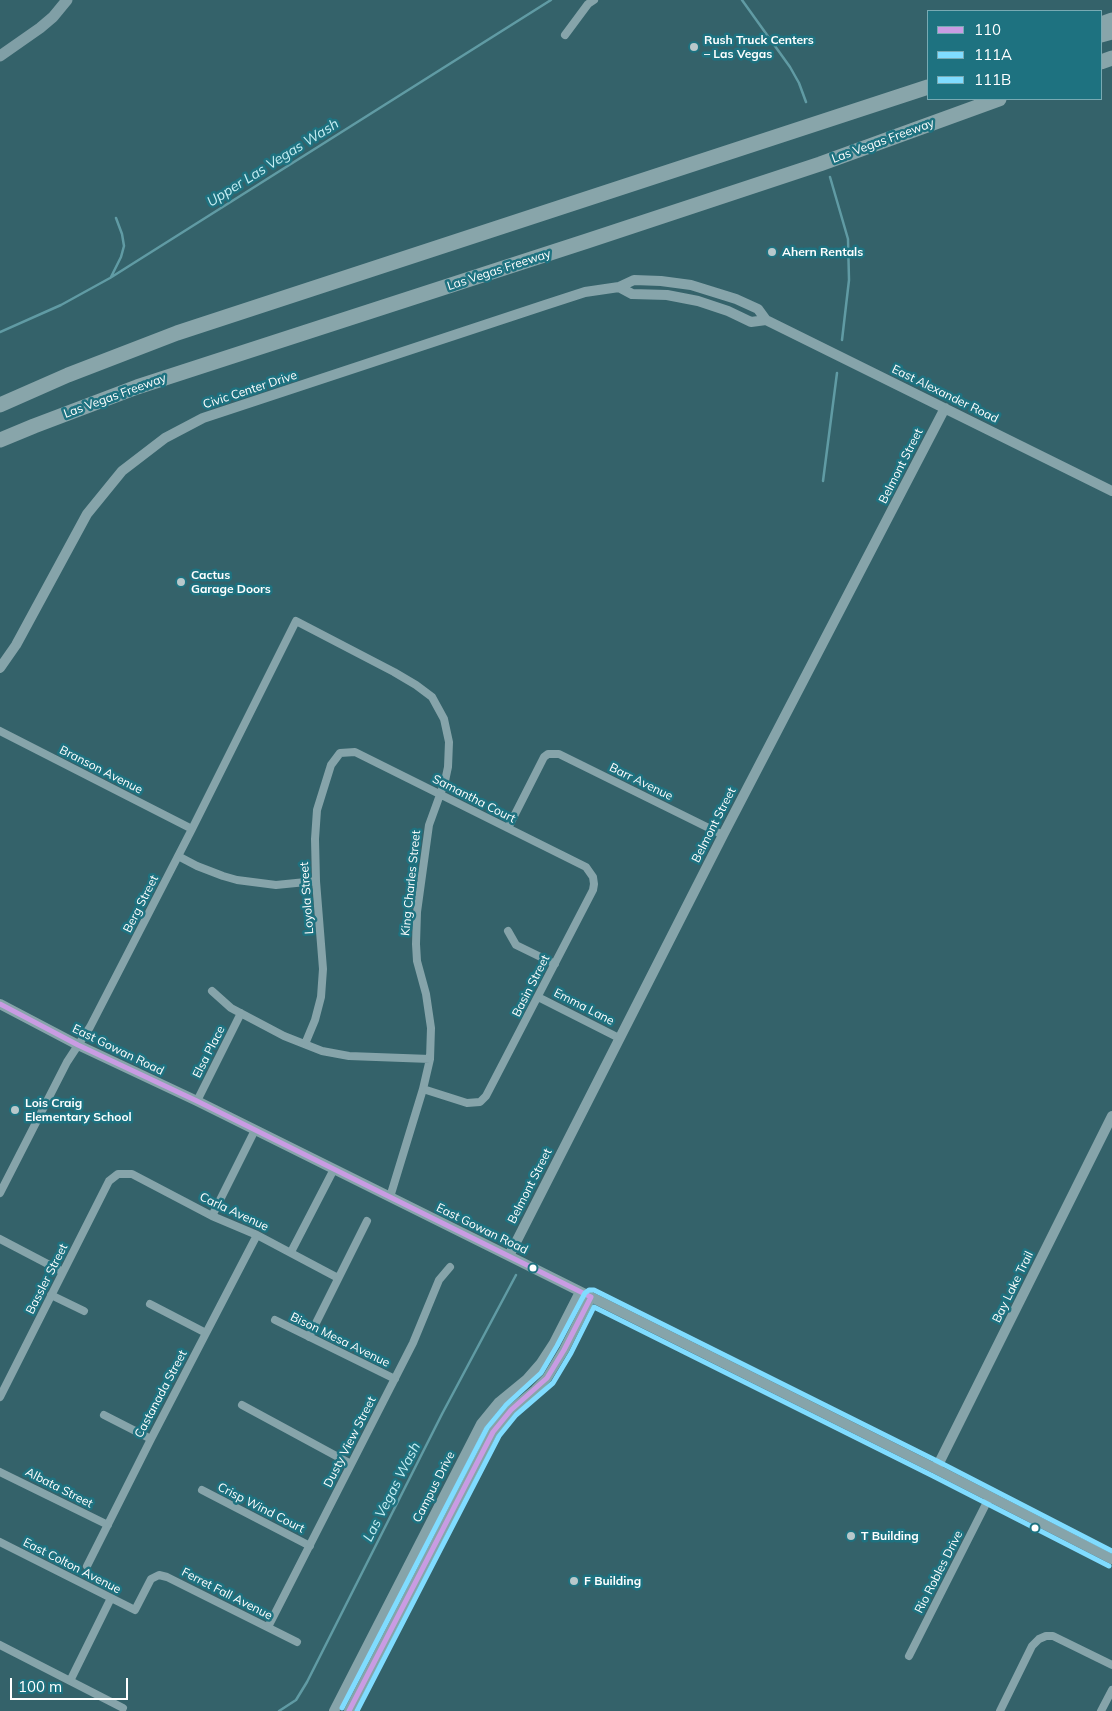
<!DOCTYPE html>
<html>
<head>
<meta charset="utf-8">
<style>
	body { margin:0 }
	#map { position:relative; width:1112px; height:1711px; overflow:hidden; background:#34626a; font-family:Mulish,sans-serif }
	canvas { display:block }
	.legend { position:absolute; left:927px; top:10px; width:175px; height:90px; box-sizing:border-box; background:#1e7280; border:1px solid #78aab3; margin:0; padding:6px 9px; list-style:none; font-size:15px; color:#fff }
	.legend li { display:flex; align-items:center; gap:10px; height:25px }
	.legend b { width:25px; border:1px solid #78aab3 }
	.scale { position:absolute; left:10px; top:1678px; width:118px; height:22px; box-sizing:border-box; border:2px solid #fff; border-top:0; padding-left:6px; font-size:15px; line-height:18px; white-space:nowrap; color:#fff; -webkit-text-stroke:4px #1e7280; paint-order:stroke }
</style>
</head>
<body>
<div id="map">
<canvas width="1112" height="1711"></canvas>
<ul class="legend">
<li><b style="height:6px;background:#c99ce3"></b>110</li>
<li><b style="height:6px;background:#80dcff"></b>111A</li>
<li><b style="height:6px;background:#80dcff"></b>111B</li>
</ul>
<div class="scale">100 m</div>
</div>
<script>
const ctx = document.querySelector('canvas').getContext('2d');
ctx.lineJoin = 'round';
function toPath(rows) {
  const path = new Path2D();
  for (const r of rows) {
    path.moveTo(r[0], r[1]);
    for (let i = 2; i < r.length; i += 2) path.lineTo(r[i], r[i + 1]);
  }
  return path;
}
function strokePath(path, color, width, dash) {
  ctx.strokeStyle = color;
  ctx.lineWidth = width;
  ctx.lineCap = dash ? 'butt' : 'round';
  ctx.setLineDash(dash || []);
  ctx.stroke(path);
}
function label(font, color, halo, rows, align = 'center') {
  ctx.font = font + ' Mulish,sans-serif';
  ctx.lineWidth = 5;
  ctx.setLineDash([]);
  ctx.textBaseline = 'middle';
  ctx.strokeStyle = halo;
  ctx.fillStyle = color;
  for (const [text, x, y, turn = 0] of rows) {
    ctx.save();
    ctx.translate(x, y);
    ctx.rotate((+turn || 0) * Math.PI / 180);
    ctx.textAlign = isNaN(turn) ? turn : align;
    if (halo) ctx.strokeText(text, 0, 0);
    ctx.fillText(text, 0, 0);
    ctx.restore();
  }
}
strokePath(toPath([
	[742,0,790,67,799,83,806,102],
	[830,177,848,239,849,280,842,340],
	[111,277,121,257,124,246,122,234,116,218],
	[0,332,61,305,110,278,551,0],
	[823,481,837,373],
	[279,1711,296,1700,307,1682,442,1414,516,1275]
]), '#609ba4', 2.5);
strokePath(toPath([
	[565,35,588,4,594,0],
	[0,731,192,829],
	[508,828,544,757,548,754,559,754,723,835],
	[178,856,197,866,223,876,237,880,276,885,316,881],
	[508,931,516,945,555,964],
	[212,991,231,1008,284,1036,322,1051,349,1056,430,1059],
	[538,997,619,1038],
	[305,1044,315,1020,321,997,323,969,316,881,315,839,317,810,331,765,340,753,355,752,586,867,593,877,594,884,593,890,486,1096,480,1102,467,1103,423,1089],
	[197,1101,241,1013],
	[0,1193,67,1062,90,1027,192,829,296,621,394,672,416,685,432,697,444,719,449,742,448,767,445,781,429,825,417,912,416,944,417,961,426,994,431,1028,430,1059,423,1089,390,1197],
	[212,1216,255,1130],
	[0,1239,63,1272],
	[291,1252,334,1169],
	[51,1295,84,1311],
	[150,1304,206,1333],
	[275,1320,395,1379],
	[309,1337,367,1221],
	[0,1397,109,1181,118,1174,132,1174,212,1216,257,1235,338,1278],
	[242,1405,351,1464],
	[104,1415,151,1439],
	[0,1472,108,1525],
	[202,1490,310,1546],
	[0,1542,135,1610,151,1579,159,1575,167,1577,297,1642],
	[87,1566,151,1439,257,1235],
	[268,1627,413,1343,439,1280,450,1267],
	[0,1645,123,1708],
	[909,1656,989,1498],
	[70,1681,111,1598],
	[1000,1711,1032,1646,1039,1639,1046,1636,1053,1636,1112,1665],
	[1101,1711,1112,1690]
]), '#86a4aa', 8);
strokePath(toPath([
	[619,287,632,294,667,295,698,301,728,311,751,322,766,320],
	[0,668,16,645,87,514,122,471,165,438,203,418,545,305,585,292,619,287,634,280,661,281,691,285,736,299,758,309,766,320,1112,491],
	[0,1004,78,1045,197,1101,509,1256,936,1469,1112,1559],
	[509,1256,723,835,945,408],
	[936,1469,1112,1116],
	[334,1711,481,1424,499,1402,527,1379,541,1363,554,1343,580,1292],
	[349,1711,493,1432,511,1410,535,1390,547,1378,564,1350,591,1297]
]), '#86a4aa', 10);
strokePath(toPath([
	[0,56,40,28,53,17,67,0]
]), '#809fa6', 11);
strokePath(toPath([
	[1101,24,1112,20],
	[1101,35,1112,32],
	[1101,62,1112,58],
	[0,405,68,375,177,333,928,87],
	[0,440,34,426,137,387,587,241,820,164,999,99]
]), '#88a5aa', 15);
strokePath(toPath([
	[0,1004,78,1045,197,1101,591,1297,564,1350,547,1378,511,1410,493,1432,349,1711]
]), '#c99ce3', 5);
strokePath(toPath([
	[357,1711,499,1436,516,1415,553,1383,571,1353,594,1307,933,1476,1109,1566]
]), '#80dcff', 5);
strokePath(toPath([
	[342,1708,487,1428,506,1405,541,1373,557,1346,585,1293,589,1290,594,1290,939,1462,1112,1551]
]), '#80dcff', 5);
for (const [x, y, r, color] of [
	[694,47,5,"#b8c8cb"],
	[772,252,5,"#b8c8cb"],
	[181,582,5,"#b8c8cb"],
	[15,1110,5,"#b8c8cb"],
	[533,1268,4.5,"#fff"],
	[1035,1528,4.5,"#fff"],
	[851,1536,5,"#b8c8cb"],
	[574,1581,5,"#b8c8cb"]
]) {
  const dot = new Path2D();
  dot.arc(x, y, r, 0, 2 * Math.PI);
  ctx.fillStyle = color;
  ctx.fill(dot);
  strokePath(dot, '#1e7280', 2);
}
label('bold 12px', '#fff', '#1e7280', [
	["Rush Truck Centers",704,40],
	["– Las Vegas",704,54],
	["Ahern Rentals",782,252],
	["Cactus",191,575],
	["Garage Doors",191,589],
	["Lois Craig",25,1103],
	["Elementary School",25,1117],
	["T Building",861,1536],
	["F Building",584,1581]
], 'left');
label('12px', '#fff', '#1e7280', [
	["Las Vegas Freeway",883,141,-20],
	["Las Vegas Freeway",499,270,-18],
	["Civic Center Drive",250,390,-18],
	["East Alexander Road",945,394,26],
	["Las Vegas Freeway",115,396,-20],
	["Belmont Street",901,466,-63],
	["Branson Avenue",101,770,27],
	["Barr Avenue",641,782,26],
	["Samantha Court",474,799,27],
	["Belmont Street",714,825,-63],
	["King Charles Street",411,883,-84],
	["Loyola Street",307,898,-94],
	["Berg Street",141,904,-63],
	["Basin Street",531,986,-63],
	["Emma Lane",584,1007,27],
	["East Gowan Road",118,1050,26],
	["Elsa Place",209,1052,-63],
	["Belmont Street",530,1186,-63],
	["Carla Avenue",234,1212,25],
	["East Gowan Road",482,1229,26],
	["Bassler Street",47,1279,-63],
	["Bay Lake Trail",1013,1287,-64],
	["Bison Mesa Avenue",340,1340,26],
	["Castanada Street",161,1394,-62],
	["Dusty View Street",350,1442,-63],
	["Campus Drive",434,1487,-63],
	["Albata Street",59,1488,27],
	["Crisp Wind Court",261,1508,27],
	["East Colton Avenue",72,1566,27],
	["Rio Robles Drive",939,1572,-63],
	["Ferret Fall Avenue",227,1594,27]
]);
label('italic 14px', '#c6eff4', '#1e7280', [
	["Upper Las Vegas Wash",273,163,-32],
	["Las Vegas Wash",392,1492,-63]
]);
</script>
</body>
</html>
